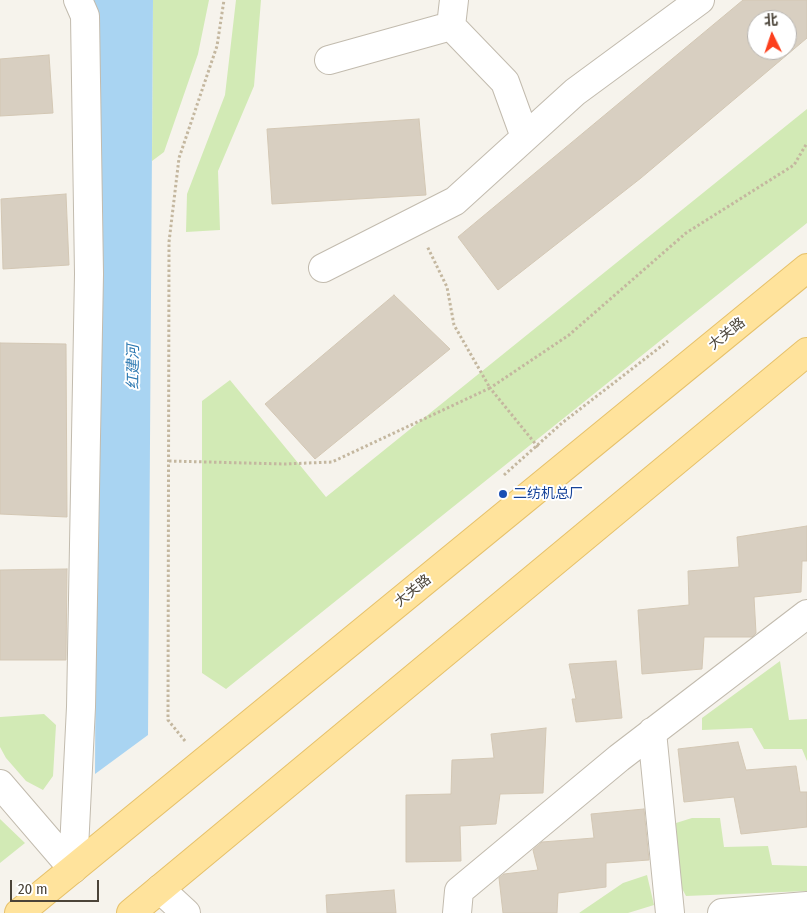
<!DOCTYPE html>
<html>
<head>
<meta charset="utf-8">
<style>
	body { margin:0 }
	#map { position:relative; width:807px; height:913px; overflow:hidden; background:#f6f3ec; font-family:"Fira Sans Condensed","Noto Sans SC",sans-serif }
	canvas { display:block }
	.north { position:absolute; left:747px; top:10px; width:50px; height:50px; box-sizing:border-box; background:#fff; border:1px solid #b7b4b0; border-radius:50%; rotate:356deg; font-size:14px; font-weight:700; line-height:20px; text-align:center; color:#4b4439 }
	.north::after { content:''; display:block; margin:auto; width:18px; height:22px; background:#fc3f1d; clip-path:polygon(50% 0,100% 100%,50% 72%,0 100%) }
	.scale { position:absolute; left:10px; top:880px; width:89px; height:22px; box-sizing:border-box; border:2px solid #4b4439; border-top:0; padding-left:6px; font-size:15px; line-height:18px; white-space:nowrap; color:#4b4439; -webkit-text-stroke:4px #fff; paint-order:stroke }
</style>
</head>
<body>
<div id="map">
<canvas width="807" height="913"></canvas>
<div class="north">北</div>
<div class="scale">20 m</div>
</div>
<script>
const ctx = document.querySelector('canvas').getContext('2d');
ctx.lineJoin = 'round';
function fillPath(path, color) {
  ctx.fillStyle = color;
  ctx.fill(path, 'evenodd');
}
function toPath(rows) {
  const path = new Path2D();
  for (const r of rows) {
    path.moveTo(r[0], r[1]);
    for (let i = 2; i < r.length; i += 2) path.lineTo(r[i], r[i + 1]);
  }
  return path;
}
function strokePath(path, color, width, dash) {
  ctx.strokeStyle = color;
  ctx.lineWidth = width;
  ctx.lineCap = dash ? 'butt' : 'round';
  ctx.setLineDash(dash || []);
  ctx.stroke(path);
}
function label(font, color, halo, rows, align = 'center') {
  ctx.font = font + ' "Fira Sans Condensed","Noto Sans SC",sans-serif';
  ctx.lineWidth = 4;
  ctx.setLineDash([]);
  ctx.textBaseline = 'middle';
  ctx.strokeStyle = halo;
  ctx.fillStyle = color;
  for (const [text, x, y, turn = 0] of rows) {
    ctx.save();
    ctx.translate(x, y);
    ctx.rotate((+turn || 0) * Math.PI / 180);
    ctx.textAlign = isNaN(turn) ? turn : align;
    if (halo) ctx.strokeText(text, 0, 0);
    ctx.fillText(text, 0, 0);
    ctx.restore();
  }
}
fillPath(toPath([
	[153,0,209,0,198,54,164,152,152,161],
	[236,0,261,0,254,86,218,171,220,230,186,232,187,194,225,95],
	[807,109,807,223,226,689,202,673,202,401,230,380,326,497],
	[780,661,789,720,807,719,807,761,802,749,764,749,752,728,702,730,702,718],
	[44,714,56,725,53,776,43,790,26,781,6,758,0,747,0,717],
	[692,818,720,818,724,847,768,846,772,865,807,866,807,891,686,896,678,881,676,823],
	[0,819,25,843,0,863],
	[647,875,654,905,628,913,579,913,623,883]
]), '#d2eab5');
fillPath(toPath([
	[93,0,153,0,148,735,95,774,97,388]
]), '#a9d4f2');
const building = toPath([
	[743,0,807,0,807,38,641,178,498,290,458,237,743,0],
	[757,20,787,20,787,50,757,50,757,20],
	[49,55,53,113,0,116,0,59,49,55],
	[419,119,426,195,272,204,267,129,419,119],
	[66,194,69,265,3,269,1,199,66,194],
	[394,295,450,349,315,459,265,404,394,295],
	[0,343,66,344,67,517,0,514,0,343],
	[807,526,807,561,802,561,801,592,754,597,756,633,752,637,704,637,702,669,642,674,638,610,689,605,688,571,739,567,737,537,807,526],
	[67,569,66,660,0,660,0,570,67,569],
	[616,661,622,718,576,722,572,699,576,699,569,664,616,661],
	[546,728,543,793,500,794,496,824,460,826,461,861,406,862,406,795,451,794,452,760,494,758,491,734,546,728],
	[738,742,746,770,796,766,800,792,807,792,807,827,741,834,734,797,684,802,678,749,738,742],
	[644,809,649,860,606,863,606,887,558,893,557,913,503,913,499,878,504,874,538,870,533,850,542,842,594,838,591,814,644,809],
	[394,890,396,913,327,913,326,895,394,890]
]);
fillPath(building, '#d8cfc1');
strokePath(building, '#d3c7b4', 1);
const minor = toPath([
	[454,0,451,26,505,82,525,137],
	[329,60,451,26],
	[323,268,455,201,575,92,700,0],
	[652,732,670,913],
	[0,784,73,869],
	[73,869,81,707,89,274,85,16,78,0],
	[160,889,186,913],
	[457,913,459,891,619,758,807,614],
	[722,913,807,906]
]);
const major = toPath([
	[19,913,807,268],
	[131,913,807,352]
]);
strokePath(minor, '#c2bbae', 30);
strokePath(major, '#e6c16a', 30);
strokePath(toPath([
	[538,447,490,388,569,335,686,233,794,165,807,143],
	[169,461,284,464,332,462,490,388,454,325,447,287,427,246],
	[504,475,562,423,668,341],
	[185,741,168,720,169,242,179,158,217,46,224,0]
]), '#c4b79f', 3, [2.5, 2.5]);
strokePath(minor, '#fff', 28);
strokePath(major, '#ffe39c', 28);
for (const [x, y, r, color] of [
	[503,494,5,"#1a4fb4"]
]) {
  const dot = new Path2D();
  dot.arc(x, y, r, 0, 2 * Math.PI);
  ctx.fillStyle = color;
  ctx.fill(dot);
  strokePath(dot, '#fff', 2);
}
label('14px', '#4b4439', '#fff', [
	["大关路",727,334,-39],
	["大关路",413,591,-39]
]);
label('14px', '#164399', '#fff', [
	["二纺机总厂",513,494]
], 'left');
label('italic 15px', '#2e7ab2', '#fff', [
	["红建河",134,367,-90]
]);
</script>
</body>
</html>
